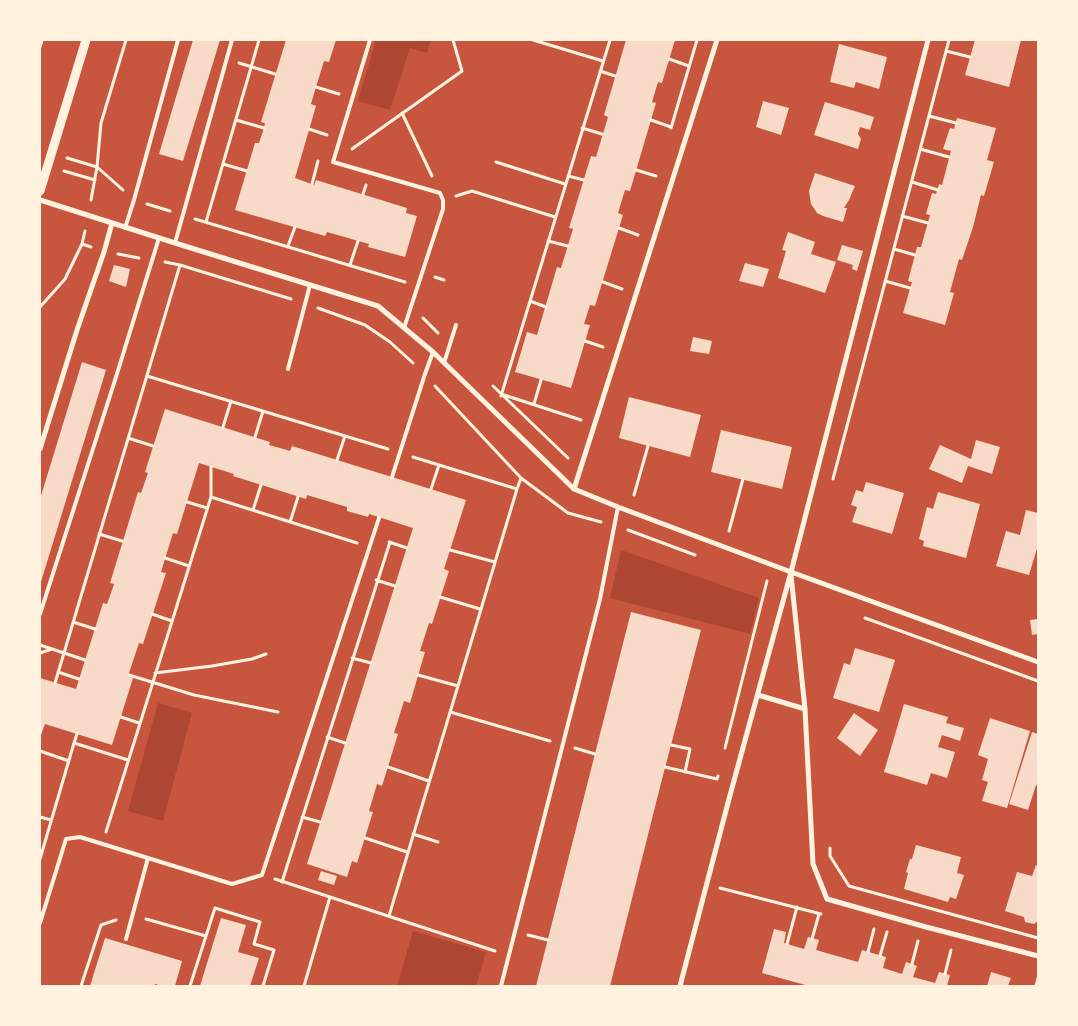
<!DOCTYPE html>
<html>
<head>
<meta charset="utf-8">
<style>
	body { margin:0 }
	#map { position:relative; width:1078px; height:1026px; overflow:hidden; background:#c8553d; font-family:Manrope,sans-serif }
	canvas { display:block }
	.frame { position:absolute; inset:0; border:41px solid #fff3e0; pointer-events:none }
</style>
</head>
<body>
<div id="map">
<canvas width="1078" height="1026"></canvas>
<div class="frame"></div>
</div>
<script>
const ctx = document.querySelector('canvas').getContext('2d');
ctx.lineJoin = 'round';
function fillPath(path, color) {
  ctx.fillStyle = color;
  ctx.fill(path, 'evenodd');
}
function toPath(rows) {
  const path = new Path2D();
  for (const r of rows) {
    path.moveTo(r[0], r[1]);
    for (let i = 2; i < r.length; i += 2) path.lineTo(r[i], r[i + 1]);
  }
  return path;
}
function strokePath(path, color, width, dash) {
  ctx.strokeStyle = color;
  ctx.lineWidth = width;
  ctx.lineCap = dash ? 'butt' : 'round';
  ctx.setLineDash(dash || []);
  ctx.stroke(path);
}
fillPath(toPath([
	[376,40,431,40,427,53,410,48,390,110,358,101],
	[621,550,759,598,750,634,610,598],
	[158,703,192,713,163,821,128,811],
	[413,931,486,952,476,986,397,986]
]), '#ae4732');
fillPath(toPath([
	[193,40,220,40,183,161,159,154],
	[286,40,336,40,329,62,324,61,316,87,311,104,316,106,295,178,314,185,316,180,407,208,406,213,417,216,405,257,368,247,369,244,327,232,325,236,235,210,255,143,259,143,264,128,265,123,261,122],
	[626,40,675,40,662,83,658,82,652,102,656,103,630,191,625,190,618,213,623,215,595,306,590,305,584,324,590,325,571,388,515,372,527,332,537,335,557,267,561,268,573,229,569,228,591,156,596,157,608,117,604,115],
	[975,40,1021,40,1009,87,965,75],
	[839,44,887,57,879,89,856,82,854,88,830,82],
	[763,101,789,108,781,135,756,127],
	[825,102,874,117,870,130,860,127,858,134,861,139,858,149,814,135],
	[957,118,996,128,987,160,994,162,984,196,981,195,973,227,962,260,959,259,950,292,954,293,945,325,903,313,912,282,908,281,915,255,917,247,921,247,930,215,926,214,932,193,936,194,939,184,942,185,951,151,943,149,950,128,954,129],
	[815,173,855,186,849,200,844,208,847,208,843,222,823,216,817,213,811,204,809,191],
	[788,232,815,242,811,254,836,262,825,293,778,278,786,251,782,250],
	[842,245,863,251,857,271,852,269,853,265,837,260],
	[745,263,769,269,763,287,739,281],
	[114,265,130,269,126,287,109,281],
	[693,337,712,341,709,354,690,351],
	[82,362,106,370,40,585,40,499],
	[629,397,701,415,690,457,619,438],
	[165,409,270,442,269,445,280,448,290,451,292,446,466,500,444,569,449,571,432,624,429,623,420,651,425,652,410,703,404,701,394,733,398,734,382,786,377,784,369,811,373,812,357,863,352,861,347,877,307,864,413,528,369,514,368,517,347,511,347,507,307,495,306,499,233,476,234,474,199,463,177,534,173,533,161,572,166,573,143,644,139,643,128,676,133,678,112,745,45,724,40,738,40,678,76,689,103,603,107,604,111,593,114,584,110,583,138,492,141,493,148,473,145,472],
	[721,430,792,447,782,489,711,472],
	[976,440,1000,447,992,474,968,466,962,483,929,469,940,445,971,459],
	[866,482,904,493,892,534,852,522,857,507,851,505,856,490,863,492],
	[938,492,980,504,966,558,923,546,924,541,919,539,927,507,933,509],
	[1026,510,1038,513,1038,545,1029,575,996,566,1006,531,1020,535],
	[631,612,701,630,660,787,610,986,536,986],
	[1038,619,1038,634,1032,635,1030,620],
	[855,648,895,660,879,712,833,698,844,663,850,665],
	[904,704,948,717,946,723,964,728,960,741,942,735,938,747,955,752,947,778,931,773,927,785,884,772],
	[854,713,878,730,860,756,837,738],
	[990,718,1030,731,1007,808,982,801,988,782,982,780,988,759,978,755],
	[1032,732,1038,734,1038,786,1036,785,1028,810,1009,804],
	[916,845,961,857,957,873,964,875,956,899,950,897,948,902,904,889,908,873,906,872,910,859,912,859],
	[1036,865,1038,866,1038,921,1034,924,1025,922,1024,917,1005,911,1017,872,1032,876],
	[321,871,337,876,334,885,318,880],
	[221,918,246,925,238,952,259,958,250,986,200,986],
	[774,929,786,932,784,943,804,949,808,937,819,940,816,950,858,962,862,950,886,957,883,968,902,974,906,962,917,966,913,977,935,983,939,972,950,975,947,986,809,986,762,973],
	[105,938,182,961,175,986,162,986,155,984,154,986,90,986],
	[991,972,1011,978,1008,986,987,986]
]), '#f7dbc8');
strokePath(toPath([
	[533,40,603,61],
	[40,47,42,40],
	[946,51,970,57],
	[669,59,689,66],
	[239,63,275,74],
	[600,71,615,76],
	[316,87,339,94],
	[402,113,432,176],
	[929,116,956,123],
	[236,120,264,128],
	[651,120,671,127],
	[582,128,602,134],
	[671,128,697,40],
	[309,129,327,135],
	[352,149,462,71,453,40],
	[920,149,949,157],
	[67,158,97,167,123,190],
	[496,162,565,184],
	[223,164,247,171],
	[636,170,656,176],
	[64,171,95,180],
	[568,176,584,180],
	[912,182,938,190],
	[312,184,318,161],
	[363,194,366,185],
	[456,196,472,191,555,217],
	[91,200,97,167,101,123,126,40],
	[147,204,170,211],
	[902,216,928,223],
	[195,219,405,282],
	[206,222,259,40],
	[619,228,638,235],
	[548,241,568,246],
	[82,244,91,247],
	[288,246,295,227],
	[894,249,915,255],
	[118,254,139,258],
	[165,262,180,265,291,299],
	[350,265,358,241],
	[435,277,444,280],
	[885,281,910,288],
	[603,282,622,289],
	[530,301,546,307],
	[40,307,65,279,82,244,85,231],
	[318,308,365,325,390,342,413,363],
	[423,318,438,333],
	[585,341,603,347],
	[147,376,388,449],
	[435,386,521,478,568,513,601,522],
	[493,386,568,458],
	[504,395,581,420],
	[501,396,610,40],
	[534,404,541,380],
	[223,427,231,401],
	[255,437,263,411],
	[128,438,153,446],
	[413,457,517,489],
	[337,460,345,436],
	[833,479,949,40],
	[431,489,439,465],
	[634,495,648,446],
	[211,497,211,467],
	[187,502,207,508],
	[253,510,261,485],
	[290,522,298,497],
	[628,530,695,555],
	[729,531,743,479],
	[99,534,122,541],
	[389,542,407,548],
	[450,550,495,562],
	[165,558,189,566],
	[376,580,395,586],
	[440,597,480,609],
	[152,614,172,621],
	[865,618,1038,681],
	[73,622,95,629],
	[40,645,85,660],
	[40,653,52,649],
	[352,658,371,663],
	[58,672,79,679],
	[155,673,212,666,252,659,266,654],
	[129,675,194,695,278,712],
	[418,675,458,686],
	[55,683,180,265],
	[450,712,550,741],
	[121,717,139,723],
	[327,737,345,743],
	[74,743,77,734],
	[671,745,690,749,685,772],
	[575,748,595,754],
	[725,748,767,581],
	[40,751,69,761],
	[388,767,429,781],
	[665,767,717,779,718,776],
	[40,817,51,820],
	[302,817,320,822],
	[106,832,211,497,357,543],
	[413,834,438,842],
	[365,838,407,852],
	[830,848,830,856,849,886,1038,938],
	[40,859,74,743,128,760],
	[275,879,495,951],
	[282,882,390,542],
	[720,888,821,914],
	[389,916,517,489,521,478],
	[146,919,206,936,215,908,260,922,254,944,274,950,263,986],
	[528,935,548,940],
	[812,939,819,914],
	[787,944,797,907],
	[868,952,874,929],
	[880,956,887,932],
	[912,964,918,941],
	[945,974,951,950],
	[81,986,101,925,116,920],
	[190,986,206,936],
	[304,986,330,897],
	[1036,986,1038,978]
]), '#fff3e0', 3);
strokePath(toPath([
	[370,40,333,162,440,193,443,200,443,209,404,328],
	[125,228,134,200,178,40],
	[175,243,232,40],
	[444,363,456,325],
	[288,369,310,285],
	[392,477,425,374,433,352],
	[40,614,116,377,159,238],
	[40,923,66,839,80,837,232,884,262,875,379,518],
	[126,939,148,858],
	[501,986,600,599,618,507]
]), '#fff3e0', 4);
strokePath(toPath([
	[40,200,175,243,378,306,433,352,574,489,618,507,791,572,1038,662],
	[40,449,77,330,104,252,112,223],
	[574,489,717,40],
	[791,575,805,709,813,864,827,899,926,927,1038,956],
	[758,695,805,709],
	[680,986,729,799,791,572,928,40]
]), '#fff3e0', 5);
strokePath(toPath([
	[40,191,86,40]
]), '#fff3e0', 9);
</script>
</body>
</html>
